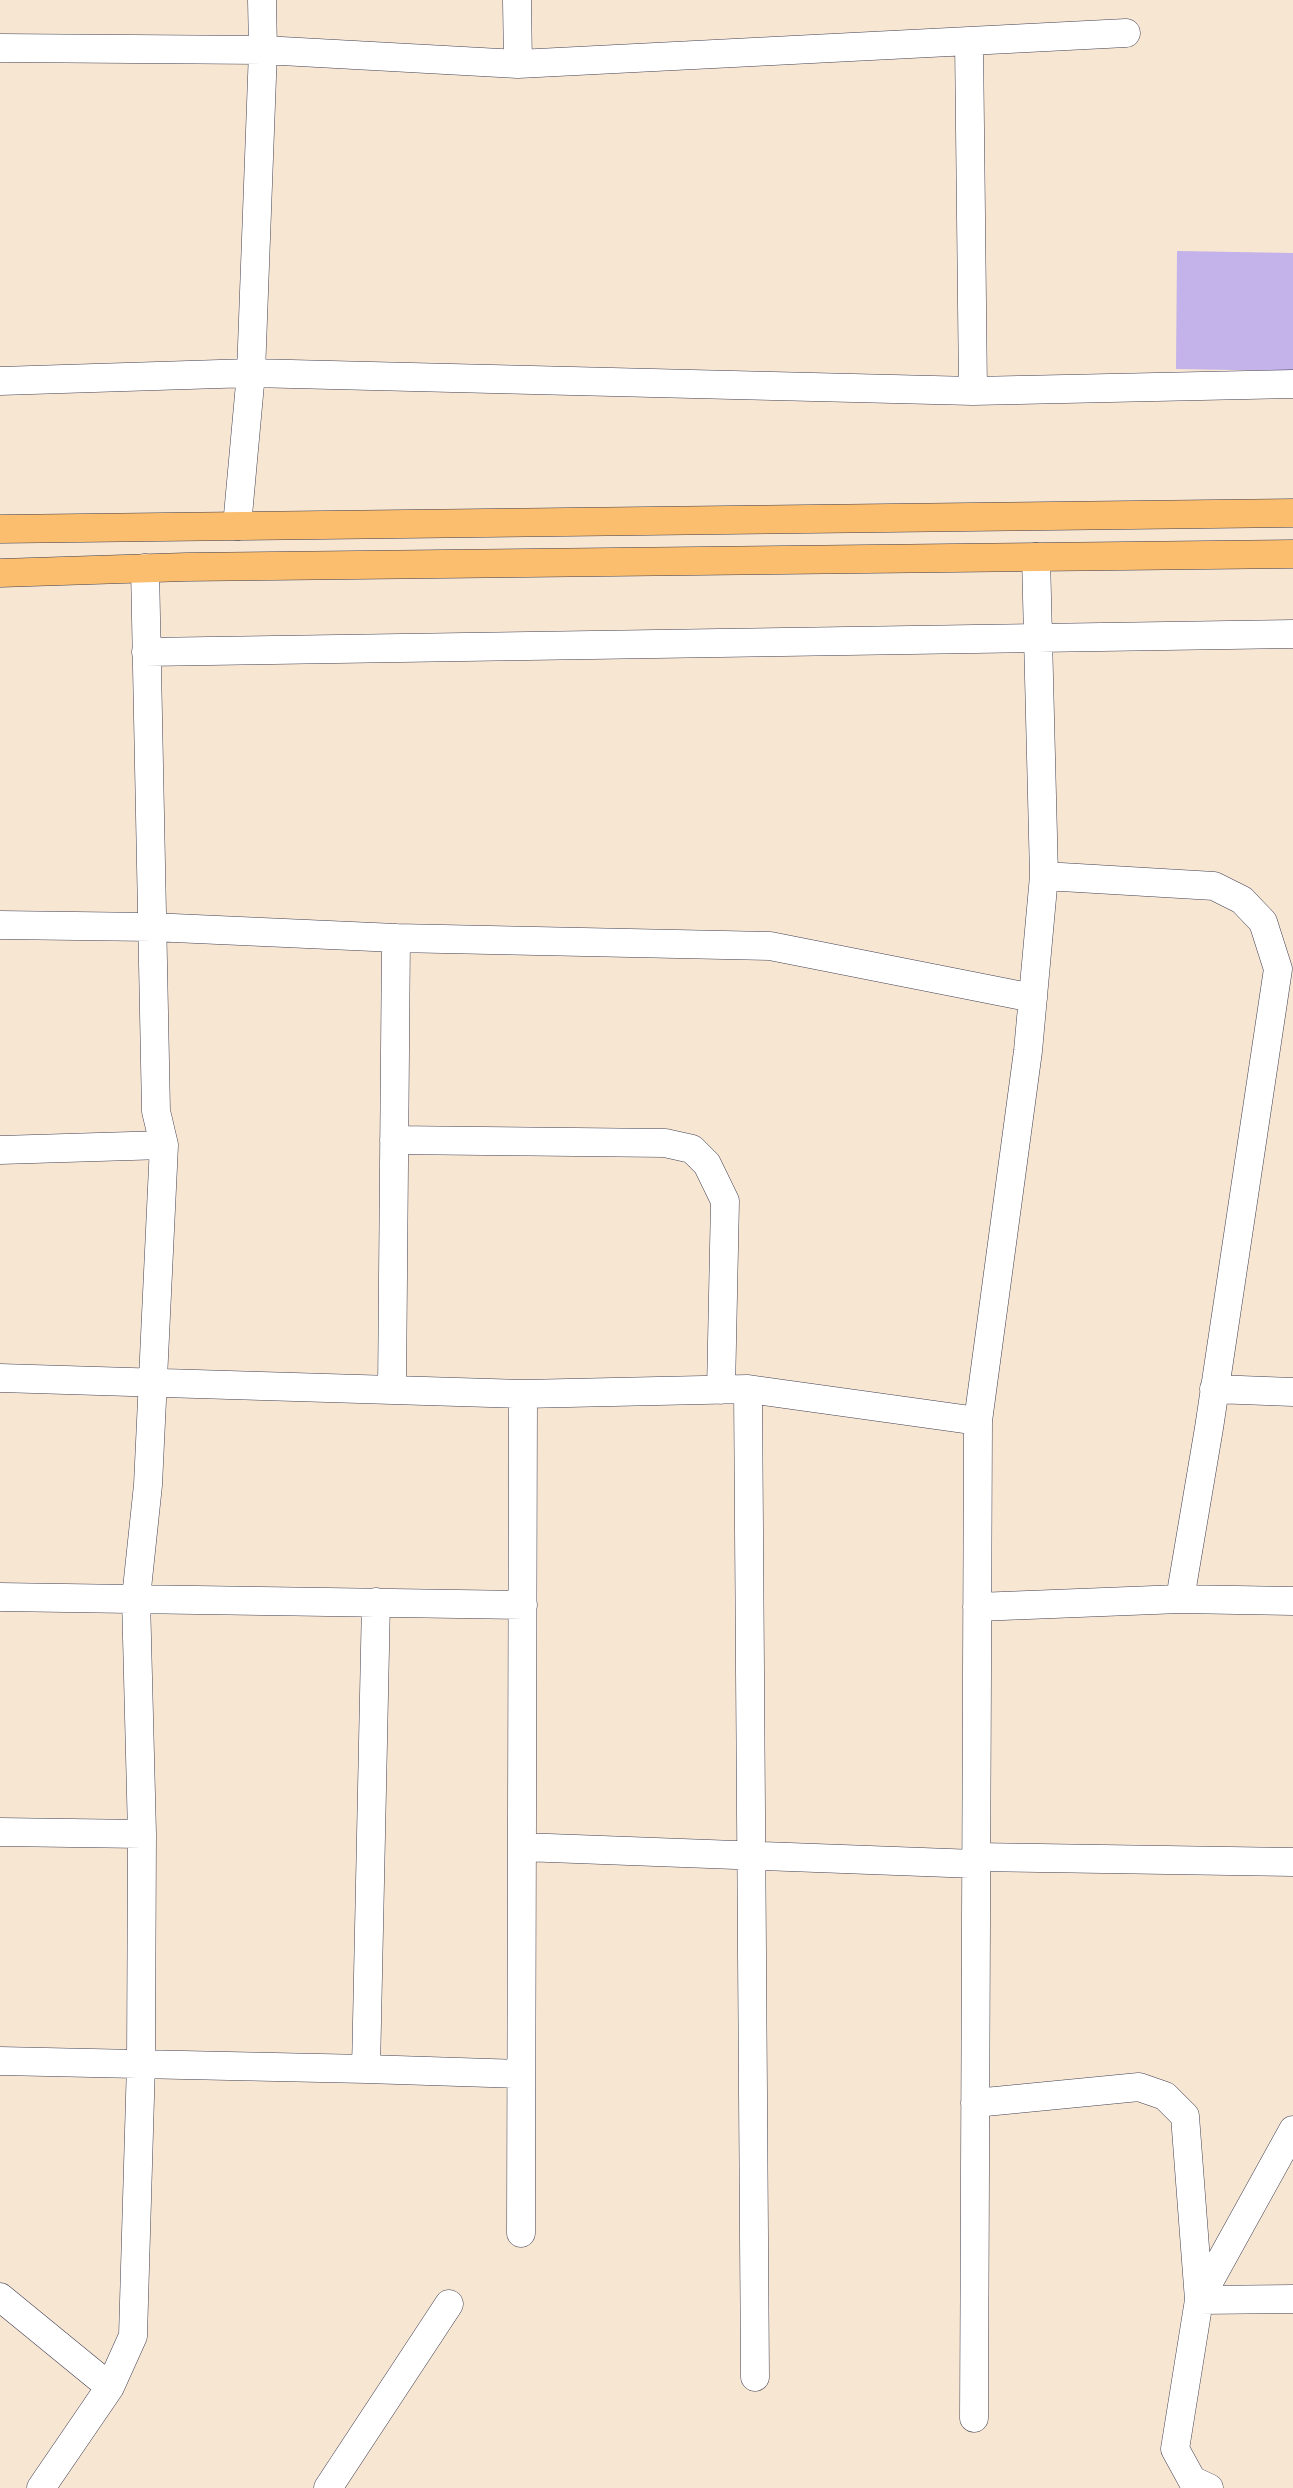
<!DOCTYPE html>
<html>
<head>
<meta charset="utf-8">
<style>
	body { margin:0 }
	canvas { display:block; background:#f7e6d1 }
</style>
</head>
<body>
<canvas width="1293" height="2488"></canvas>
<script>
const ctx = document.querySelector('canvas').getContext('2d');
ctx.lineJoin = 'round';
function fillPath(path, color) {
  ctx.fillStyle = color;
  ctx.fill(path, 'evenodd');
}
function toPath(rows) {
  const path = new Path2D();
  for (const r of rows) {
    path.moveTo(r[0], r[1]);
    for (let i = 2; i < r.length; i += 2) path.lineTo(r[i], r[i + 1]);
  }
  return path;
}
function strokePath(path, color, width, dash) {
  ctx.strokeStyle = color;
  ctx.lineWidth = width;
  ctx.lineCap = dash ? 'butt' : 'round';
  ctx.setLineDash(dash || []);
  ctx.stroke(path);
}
fillPath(toPath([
	[1177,251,1293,253,1293,371,1176,369]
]), '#c4b2ea');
const minor = toPath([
	[517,0,518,64],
	[969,41,973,391],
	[0,48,263,50,518,64,1126,33],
	[0,381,251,373,973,391,1293,384],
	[237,526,251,373,263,50,262,0],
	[146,652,1293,634],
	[1044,876,1214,886,1242,900,1263,922,1278,969,1209,1428,1180,1599],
	[0,925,151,927,396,938,392,1390],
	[396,938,770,946,1033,998],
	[394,1140,665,1143,692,1149,707,1164,725,1201,721,1390],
	[0,1150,164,1145],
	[0,1378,523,1394,521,2233],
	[748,1389,978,1421,974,2418],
	[1214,1389,1293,1392],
	[523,1394,748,1389,755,2377],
	[978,1421,1028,1051,1044,876,1036,557],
	[0,1597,523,1605],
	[977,1607,1180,1599,1293,1601],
	[0,1832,142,1834],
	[522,1847,976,1864],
	[976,1857,1293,1862],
	[0,2061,366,2069,376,1602],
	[366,2069,521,2074],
	[975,2103,1139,2087,1165,2096,1185,2116,1199,2300,1175,2449,1192,2480,1209,2488],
	[0,2297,110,2387],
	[1199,2300,1293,2130],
	[1199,2300,1293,2299],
	[41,2488,110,2387,133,2336,141,2063,142,1834,136,1598,148,1485,164,1145,156,1111,145,568],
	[328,2488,449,2304]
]);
const major = toPath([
	[0,529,1293,513],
	[0,573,186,567,1293,554]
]);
strokePath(minor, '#423f52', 29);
strokePath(major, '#423f52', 29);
strokePath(minor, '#fff', 28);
strokePath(major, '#fabe6e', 28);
</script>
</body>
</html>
